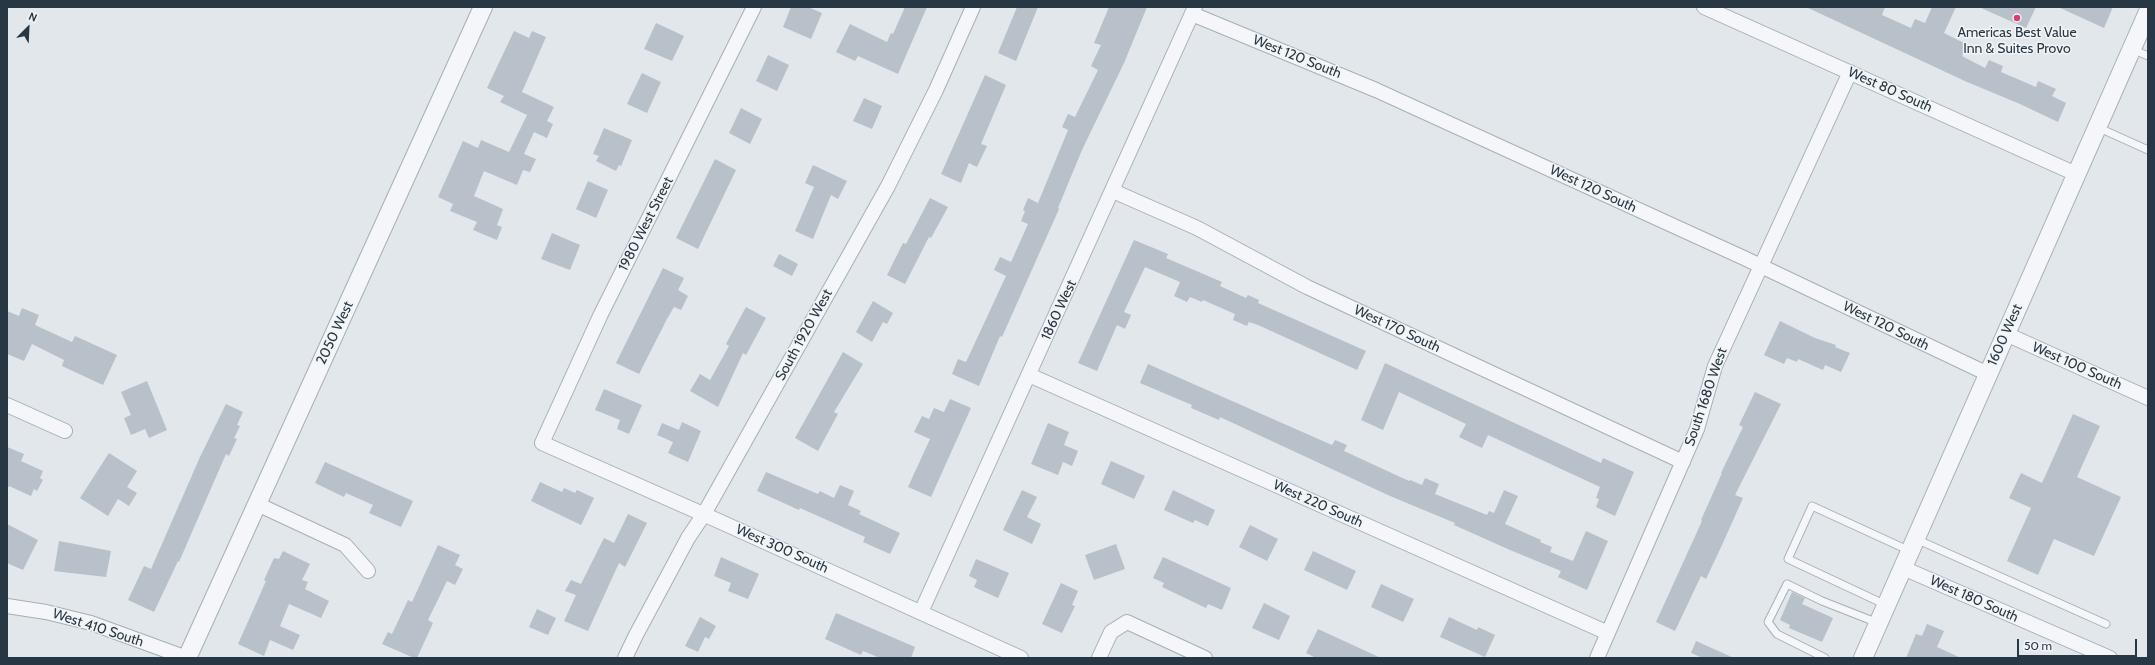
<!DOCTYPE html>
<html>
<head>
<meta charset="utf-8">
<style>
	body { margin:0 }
	#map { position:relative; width:2155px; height:665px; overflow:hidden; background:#e1e7eb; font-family:Cabin,sans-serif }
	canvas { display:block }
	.frame { position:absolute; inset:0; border:8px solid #283744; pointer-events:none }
	.north { position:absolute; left:8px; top:8px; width:40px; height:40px; -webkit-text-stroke:3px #f1f5f8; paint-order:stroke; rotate:24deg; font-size:11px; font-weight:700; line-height:16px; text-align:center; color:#283744 }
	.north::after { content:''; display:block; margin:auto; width:14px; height:18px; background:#283744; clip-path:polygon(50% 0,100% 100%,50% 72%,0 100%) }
	.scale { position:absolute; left:2017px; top:639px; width:120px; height:18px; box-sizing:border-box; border:2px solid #283744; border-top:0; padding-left:5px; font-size:12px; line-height:14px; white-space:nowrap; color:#283744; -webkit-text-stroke:3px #f1f5f8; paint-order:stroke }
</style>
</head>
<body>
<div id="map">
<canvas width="2155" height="665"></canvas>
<div class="frame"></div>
<div class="north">N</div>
<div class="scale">50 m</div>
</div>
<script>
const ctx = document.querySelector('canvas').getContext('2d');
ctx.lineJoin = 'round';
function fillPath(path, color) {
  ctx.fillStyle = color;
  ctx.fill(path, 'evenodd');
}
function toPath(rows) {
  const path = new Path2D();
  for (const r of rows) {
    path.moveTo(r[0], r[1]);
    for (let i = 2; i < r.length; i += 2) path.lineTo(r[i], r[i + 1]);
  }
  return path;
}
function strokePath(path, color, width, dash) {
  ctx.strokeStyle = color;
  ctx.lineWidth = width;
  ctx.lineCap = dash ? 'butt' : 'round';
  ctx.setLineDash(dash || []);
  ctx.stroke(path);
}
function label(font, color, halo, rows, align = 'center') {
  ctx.font = font + ' Cabin,sans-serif';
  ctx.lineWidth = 3;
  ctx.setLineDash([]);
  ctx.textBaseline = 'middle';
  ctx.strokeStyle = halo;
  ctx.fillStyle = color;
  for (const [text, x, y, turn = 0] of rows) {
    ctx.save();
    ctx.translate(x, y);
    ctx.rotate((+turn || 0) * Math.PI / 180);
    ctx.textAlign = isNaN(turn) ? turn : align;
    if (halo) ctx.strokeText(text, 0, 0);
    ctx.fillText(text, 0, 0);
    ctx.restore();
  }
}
fillPath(toPath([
	[791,7,808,7,822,13,811,39,783,27],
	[905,7,927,7,898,74,858,56,855,61,836,52,850,24,887,42,891,33,893,34],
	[1017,7,1038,7,1016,61,998,53],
	[1109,7,1147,7,1124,63,1082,150,1058,208,1059,209,1002,337,1000,336,979,386,952,374,958,359,966,362,1006,276,994,270,1000,257,1011,262,1028,224,1021,221,1025,211,1023,210,1028,198,1038,203,1068,130,1062,127,1068,114,1075,117,1098,70,1091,66,1101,45,1094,43],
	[1806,7,1885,7,1882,15,1911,28,1915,19,1925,23,1932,7,1956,7,1944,33,1968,45,1962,56,1985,68,1989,60,2003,66,2001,72,2036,87,2038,81,2056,89,2052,96,2066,103,2058,122,2020,104,1967,82],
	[1979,7,2036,7,2026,28],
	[2058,7,2113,7,2104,28],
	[656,23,684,36,672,61,644,49],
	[514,31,529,38,532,31,546,37,522,92,554,107,547,121,553,124,547,138,534,132,524,154,536,159,530,172,523,170,517,185,484,171,474,196,503,209,497,225,502,227,497,240,473,230,477,222,450,211,453,204,438,197,463,141,478,148,481,140,509,152,527,115,500,102,504,96,487,88],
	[768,55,789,65,777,91,756,81],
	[642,73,661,82,647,113,627,104],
	[985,75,1006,85,981,144,987,146,977,167,969,163,961,183,941,174],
	[864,98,882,106,872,129,853,121],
	[741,108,762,119,750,144,729,133],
	[604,128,632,140,621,166,619,165,616,171,596,161,599,156,593,154],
	[715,159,736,170,698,249,676,238],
	[813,165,847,181,838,199,831,195,813,239,795,231,814,187,805,183],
	[588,181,608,190,596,218,576,209],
	[930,198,948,207,931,238,929,237,905,284,887,275,903,243,906,244],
	[552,233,580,245,570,270,541,259],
	[1134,240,1168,254,1166,258,1222,282,1220,286,1246,298,1248,295,1259,300,1258,303,1366,351,1357,370,1258,325,1249,322,1247,326,1233,320,1235,314,1203,300,1202,302,1190,297,1187,302,1174,296,1180,282,1145,267,1124,312,1131,315,1125,329,1117,325,1097,371,1078,363],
	[779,254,798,264,792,276,773,266],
	[663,268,684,278,678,290,688,296,681,310,674,307,667,319,639,374,616,363],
	[873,301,893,313,887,324,883,322,872,342,856,332],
	[746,307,766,318,746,355,743,353,718,407,690,391,700,374,710,380,729,346,726,344],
	[22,308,39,315,35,325,72,342,75,336,117,355,103,385,62,366,64,360,32,344,24,361,7,354,7,311,19,316],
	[1780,321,1815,338,1836,345,1835,347,1850,353,1841,372,1825,365,1823,370,1798,359,1797,362,1787,358,1784,364,1764,355],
	[843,352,863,364,834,412,838,414,818,451,795,438],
	[1385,363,1601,463,1603,458,1634,472,1615,516,1596,507,1599,499,1596,498,1600,487,1488,435,1482,448,1459,437,1466,424,1399,392,1383,430,1361,420],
	[1148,364,1332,445,1335,440,1347,445,1344,451,1409,481,1410,480,1422,485,1425,478,1439,484,1435,494,1487,515,1489,511,1494,513,1504,490,1518,496,1505,524,1541,540,1540,542,1552,547,1550,552,1573,561,1586,531,1608,541,1587,590,1558,577,1561,571,1510,550,1454,525,1455,523,1390,496,1220,417,1219,420,1191,408,1192,405,1140,383],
	[147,381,167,430,149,438,145,429,131,435,124,418,131,415,121,392],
	[604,389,642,405,629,434,617,429,620,420,595,410],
	[1755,392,1781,404,1735,495,1743,498,1722,545,1706,579,1701,576,1675,631,1656,622,1702,521,1701,520,1722,473,1721,473,1743,427,1739,425],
	[950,399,971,408,931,497,908,487,930,439,914,432,922,416,929,419,934,408,944,412],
	[226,404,243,412,237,425,240,426,234,438,237,439,229,456,226,454,179,562,178,561,154,612,128,600,144,566,151,569,200,457],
	[2073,414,2100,426,2077,477,2121,497,2094,556,2054,539,2038,575,2007,561,2031,508,2009,498,2021,473,2042,483],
	[682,422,701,431,688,462,668,453,673,442,657,435,662,423,679,430],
	[1048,423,1069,432,1064,445,1078,451,1072,466,1063,462,1058,475,1031,464],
	[7,447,24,454,21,461,43,471,40,478,43,480,37,491,34,489,31,496,9,486,7,489],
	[109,453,137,471,127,487,137,493,129,506,118,499,108,516,80,498],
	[1111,461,1145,476,1134,499,1101,484],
	[325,462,413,501,401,527,369,513,373,505,346,493,344,497,315,483],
	[766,472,818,494,820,491,834,498,840,485,854,491,848,505,861,511,859,514,900,533,890,554,863,542,865,537,800,508,799,510,757,491],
	[540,482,562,492,564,488,575,493,577,490,594,498,581,525,531,501],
	[1022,490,1037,497,1027,517,1041,524,1032,544,1003,530],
	[1173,490,1215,510,1208,526,1195,520,1193,523,1164,510],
	[628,514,647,523,625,567,619,563,588,631,564,621,576,595,565,591,571,580,581,584,604,538,614,543],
	[7,524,38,540,23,570,7,563],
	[1250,525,1278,539,1267,561,1239,547],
	[59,541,111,551,106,577,54,571],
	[1116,544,1125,569,1094,580,1085,555],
	[438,545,460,555,455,565,463,569,455,585,447,581,428,620,433,623,417,658,414,658,382,644,388,632,392,634,408,600,412,602],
	[283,551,310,564,302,580,308,582,305,589,329,601,321,618,289,604,280,626,300,635,293,650,270,640,264,656,238,644,266,581,264,580,274,558,279,559],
	[1313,551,1356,571,1347,590,1304,570],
	[721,557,759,574,748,599,728,591,731,583,714,576],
	[1163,557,1231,588,1222,610,1208,604,1206,608,1162,587,1164,583,1153,578],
	[976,559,1009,573,998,598,974,587,977,580,969,576],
	[1061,583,1078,591,1072,605,1075,606,1062,633,1042,624],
	[1381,584,1414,599,1403,622,1371,607],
	[1792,592,1805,598,1802,604,1833,618,1822,642,1789,628,1790,625,1780,620],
	[1264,603,1290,616,1279,640,1252,628],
	[537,609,556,618,548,635,529,627],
	[836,613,915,647,911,658,880,658,863,651,861,655,825,639],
	[700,617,716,626,709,639,705,637,698,652,685,646],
	[1449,617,1477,630,1478,627,1495,635,1485,657,1440,637],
	[1927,624,1944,631,1937,647,1961,658,1906,658,1916,634,1922,636],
	[1318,629,1381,658,1316,658,1306,653],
	[1696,641,1734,658,1703,658,1691,653]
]), '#b8c1c9');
const service = toPath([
	[2132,49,2148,56],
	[2097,127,2148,150],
	[1916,539,2106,624],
	[1886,605,1788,559,1812,506,1910,551],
	[1825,658,1777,634,1768,622,1787,584,1822,601,1878,623]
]);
const minor = toPath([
	[754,7,601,314,542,443,721,522,1021,658],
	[1704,7,2076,174],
	[1192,14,1376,90,1744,258,1988,374],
	[1113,191,1197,228,1307,287,1683,462],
	[2006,334,2148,398],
	[1029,375,1608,633],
	[7,405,65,431],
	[257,504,345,545,368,571],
	[1903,568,2110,658],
	[7,606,46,612,91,623,187,658],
	[921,612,1195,7],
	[625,658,636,635,688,538,704,514,888,186,936,90,973,7],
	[1099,658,1111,632,1127,622,1205,658],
	[1597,658,1697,429,1715,366,1850,72]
]);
const tertiary = toPath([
	[187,658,483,7],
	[1863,658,2148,12]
]);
strokePath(service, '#a6afb6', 9);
strokePath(minor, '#a6afb6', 16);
strokePath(tertiary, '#a6afb6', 20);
strokePath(service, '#f4f6f9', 7);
strokePath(minor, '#f4f6f9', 14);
strokePath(tertiary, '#f4f6f9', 18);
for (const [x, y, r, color] of [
	[2017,18,4,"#d83e72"]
]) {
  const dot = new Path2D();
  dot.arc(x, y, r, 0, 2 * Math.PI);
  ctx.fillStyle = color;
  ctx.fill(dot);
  strokePath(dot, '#f1f5f8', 1.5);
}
label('14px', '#283744', '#f1f5f8', [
	["Americas Best Value",2017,33],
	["Inn & Suites Provo",2017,49]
]);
label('14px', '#283744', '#f1f5f8', [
	["West 120 South",1297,57,22],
	["West 80 South",1890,90,24],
	["West 120 South",1593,189,25],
	["1980 West Street",646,224,-63],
	["1860 West",1059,310,-65],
	["West 120 South",1886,326,26],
	["West 170 South",1397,329,25],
	["2050 West",335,333,-65],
	["South 1920 West",804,335,-61],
	["1600 West",2005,335,-66],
	["West 100 South",2077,366,24],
	["South 1680 West",1706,397,-71],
	["West 220 South",1318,504,24],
	["West 300 South",782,549,24],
	["West 180 South",1974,599,24],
	["West 410 South",98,628,18]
]);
</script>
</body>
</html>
